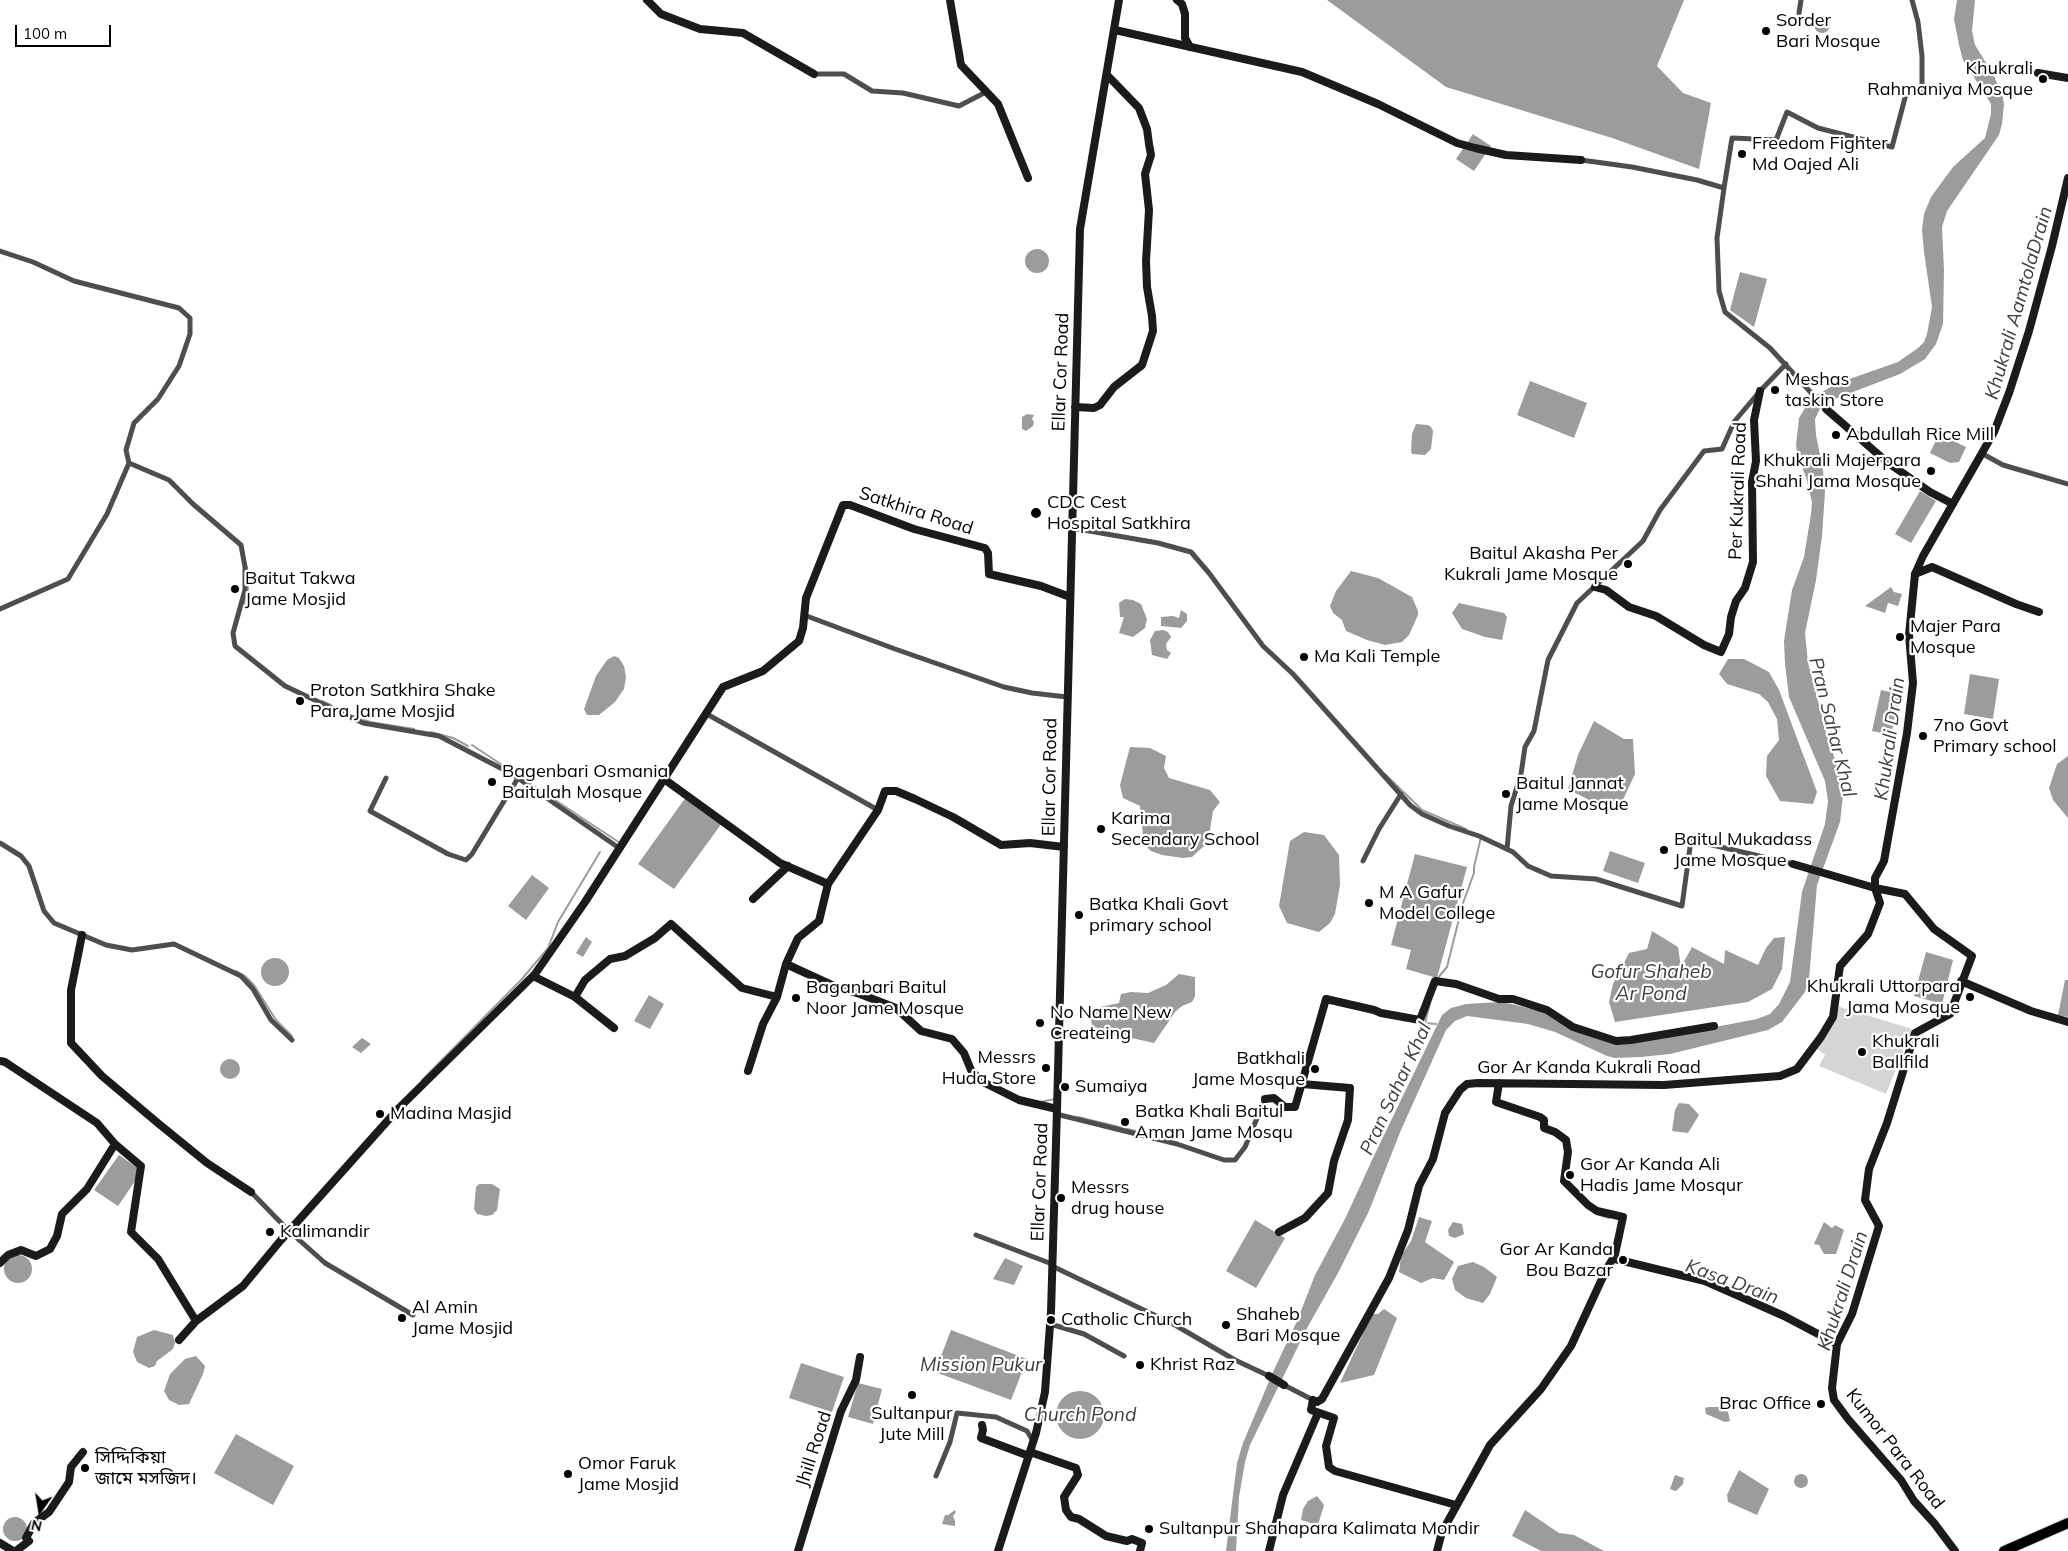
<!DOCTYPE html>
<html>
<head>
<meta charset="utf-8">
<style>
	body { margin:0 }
	#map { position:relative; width:2068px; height:1551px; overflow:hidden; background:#fff; font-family:Mulish,sans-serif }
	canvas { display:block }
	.north { position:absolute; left:15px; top:1486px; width:50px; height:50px; -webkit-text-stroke:4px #fff; paint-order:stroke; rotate:193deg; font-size:14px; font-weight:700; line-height:20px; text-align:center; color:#000 }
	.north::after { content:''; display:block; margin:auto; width:18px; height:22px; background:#000; clip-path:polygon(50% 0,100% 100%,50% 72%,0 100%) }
	.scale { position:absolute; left:15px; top:25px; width:96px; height:22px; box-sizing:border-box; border:2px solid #000; border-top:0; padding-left:6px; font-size:15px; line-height:18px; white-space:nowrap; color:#000; -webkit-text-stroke:4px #fff; paint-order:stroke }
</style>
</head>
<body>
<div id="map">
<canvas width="2068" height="1551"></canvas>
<div class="north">N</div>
<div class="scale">100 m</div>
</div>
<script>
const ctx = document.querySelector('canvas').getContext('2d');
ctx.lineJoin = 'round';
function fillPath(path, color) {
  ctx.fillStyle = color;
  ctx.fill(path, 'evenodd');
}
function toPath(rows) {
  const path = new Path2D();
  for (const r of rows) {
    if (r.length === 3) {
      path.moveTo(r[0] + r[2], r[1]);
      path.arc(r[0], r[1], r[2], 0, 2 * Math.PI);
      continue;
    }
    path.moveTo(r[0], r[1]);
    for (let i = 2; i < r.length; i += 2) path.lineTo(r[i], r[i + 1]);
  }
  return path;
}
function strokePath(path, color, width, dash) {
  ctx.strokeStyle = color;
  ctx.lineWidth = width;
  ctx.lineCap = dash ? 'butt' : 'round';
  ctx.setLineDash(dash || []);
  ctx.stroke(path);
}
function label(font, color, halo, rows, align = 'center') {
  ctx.font = font + ' Mulish,"Noto Sans Bengali",sans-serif';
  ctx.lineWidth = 4.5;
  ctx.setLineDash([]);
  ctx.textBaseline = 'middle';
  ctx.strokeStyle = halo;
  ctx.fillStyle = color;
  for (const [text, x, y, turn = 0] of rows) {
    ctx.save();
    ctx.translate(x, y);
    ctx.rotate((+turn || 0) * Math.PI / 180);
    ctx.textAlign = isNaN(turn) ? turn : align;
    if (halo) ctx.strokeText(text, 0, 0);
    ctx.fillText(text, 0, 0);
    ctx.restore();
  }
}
fillPath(toPath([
	[1837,1006,1912,1029,1886,1094,1819,1066,1825,1055,1816,1048]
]), '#d5d5d5');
fillPath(toPath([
	[1327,0,1684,0,1657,66,1683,93,1711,103,1699,169,1612,138,1446,87],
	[1957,0,1975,0,1972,31,1975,45,1994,76,2002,94,2004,104,2002,124,1999,135,1947,211,1942,227,1944,270,1943,324,1936,344,1925,359,1900,374,1832,400,1820,409,1815,419,1816,435,1823,470,1825,492,1822,536,1816,580,1805,633,1808,663,1825,728,1842,782,1843,796,1840,822,1817,885,1809,979,1805,992,1782,1022,1768,1030,1670,1054,1641,1057,1615,1058,1607,1056,1555,1032,1528,1024,1475,1017,1467,1016,1455,1021,1446,1030,1401,1130,1369,1211,1338,1273,1306,1330,1250,1445,1245,1462,1239,1497,1236,1551,1226,1551,1237,1463,1243,1443,1273,1372,1297,1321,1315,1275,1346,1217,1372,1160,1442,1015,1451,1008,1466,1004,1500,1002,1512,1004,1547,1013,1601,1038,1668,1036,1757,1019,1770,1014,1779,1004,1790,982,1802,892,1825,824,1828,801,1825,781,1789,697,1785,664,1784,641,1786,628,1792,590,1804,557,1811,514,1812,502,1806,477,1798,458,1796,445,1799,418,1811,398,1838,383,1898,362,1918,348,1924,342,1927,334,1932,307,1924,252,1922,230,1924,214,1931,197,1953,167,1985,138,1991,114,1991,104,1963,60,1959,45,1954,19],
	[1822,25,8],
	[1473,134,1491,146,1474,171,1456,159],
	[1037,261,12],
	[1740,272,1767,279,1754,327,1730,310],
	[1530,381,1587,403,1574,438,1517,415],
	[1027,414,1034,415,1032,419,1034,422,1033,426,1026,431,1022,429,1022,417],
	[1416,424,1428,425,1431,427,1433,431,1431,449,1425,455,1412,454,1411,451,1412,434],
	[1939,434,1966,447,1959,462,1950,463,1930,453],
	[1920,491,1936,501,1911,543,1895,534],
	[1351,571,1378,578,1412,597,1418,611,1418,615,1409,635,1402,642,1385,645,1367,640,1346,631,1342,620,1333,613,1330,606,1336,591],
	[1891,587,1894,592,1902,594,1898,606,1888,603,1885,613,1865,606],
	[1125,599,1133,600,1141,604,1147,619,1145,628,1133,637,1119,633,1124,617,1120,617,1119,603],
	[1459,603,1504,613,1507,617,1502,640,1485,637,1462,629,1452,613],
	[1181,610,1187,614,1187,621,1181,628,1161,626,1161,617,1173,616,1179,618],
	[1163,630,1168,632,1171,637,1166,644,1167,650,1171,653,1167,659,1152,655,1150,640,1155,631],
	[614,656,619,658,624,666,626,677,624,689,615,702,599,715,587,715,584,709,596,676,607,660],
	[1728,659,1744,659,1769,672,1779,690,1817,792,1813,804,1780,801,1766,776,1767,756,1779,740,1777,719,1768,702,1759,694,1727,684,1719,674],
	[1970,674,1999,679,1993,719,1964,714],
	[1881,690,1900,694,1891,735,1872,731],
	[1594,721,1624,739,1633,739,1635,774,1620,806,1591,801,1568,789,1578,755],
	[1130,747,1150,748,1166,756,1164,768,1169,778,1210,790,1220,802,1213,811,1210,830,1204,846,1192,857,1183,858,1162,855,1151,851,1146,846,1143,836,1140,806,1123,798,1120,785],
	[2068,756,2068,818,2053,800,2049,788,2057,764],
	[686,797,722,823,674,889,638,864],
	[1304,832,1324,835,1339,855,1340,885,1335,914,1330,923,1319,932,1287,923,1279,906,1290,841],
	[1610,851,1645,863,1638,883,1603,871],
	[1415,854,1467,867,1437,978,1406,969,1411,950,1391,945],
	[532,875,549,888,526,920,508,906],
	[1652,931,1678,947,1681,967,1692,947,1724,964,1725,950,1758,965,1766,948,1774,938,1785,937,1782,969,1772,989,1748,1002,1615,1022,1609,1002,1613,984,1629,953,1647,949],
	[586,937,592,942,583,957,576,953],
	[1926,952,1953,960,1942,1004,1914,996],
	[275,972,14],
	[1179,974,1195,977,1195,996,1192,1002,1182,1006,1175,1012,1154,1043,1114,1034,1092,1026,1091,1018,1095,1008,1119,1003,1121,994,1131,992,1148,993,1166,985],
	[2065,980,2068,980,2068,1017,2058,1015],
	[649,995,664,1004,650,1029,634,1021],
	[362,1038,371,1044,361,1053,352,1047],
	[230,1069,10],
	[1679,1103,1689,1104,1699,1115,1688,1133,1672,1131,1675,1110],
	[119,1155,142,1171,118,1206,94,1190],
	[479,1184,492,1184,500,1189,497,1210,492,1215,486,1216,477,1214,474,1209,476,1187],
	[1419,1217,1432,1221,1425,1242,1454,1262,1444,1280,1433,1278,1421,1283,1399,1272,1401,1256,1411,1241],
	[1255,1220,1285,1238,1256,1288,1226,1271],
	[1453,1222,1462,1224,1464,1234,1455,1238,1449,1236,1448,1230],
	[1824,1222,1832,1228,1835,1225,1844,1230,1836,1254,1824,1254,1819,1245,1814,1244],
	[18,1269,14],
	[1005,1258,1023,1266,1014,1285,993,1279],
	[1473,1262,1484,1267,1497,1277,1490,1294,1483,1303,1466,1298,1455,1290,1452,1279,1458,1266],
	[1384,1309,1397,1318,1374,1375,1340,1383,1372,1314,1378,1314],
	[154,1330,173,1335,175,1343,173,1349,157,1361,155,1366,149,1368,137,1362,133,1352,137,1337],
	[951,1330,1027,1359,1011,1400,935,1372],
	[196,1356,205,1366,203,1374,189,1404,179,1405,169,1400,164,1391,170,1374,185,1359],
	[801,1363,844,1377,832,1412,789,1398],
	[858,1383,882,1389,873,1424,848,1417],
	[1080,1415,24],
	[1708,1407,1719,1407,1728,1412,1730,1421,1725,1422,1706,1414,1705,1408],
	[236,1434,294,1466,273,1505,214,1473],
	[1739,1470,1769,1489,1757,1515,1728,1502,1727,1495],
	[1801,1481,7],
	[1675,1475,1684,1478,1683,1484,1676,1491,1670,1489],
	[1317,1496,1324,1505,1318,1525,1301,1520,1303,1509,1308,1501],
	[955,1510,956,1512,953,1516,955,1521,955,1526,942,1524,945,1515,948,1515],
	[1525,1510,1559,1533,1574,1535,1604,1551,1541,1551,1512,1536],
	[15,1529,12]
]), '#9c9c9c');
strokePath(toPath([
	[243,607,248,592,247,567],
	[322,701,331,705],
	[353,716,370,722,414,729],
	[431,732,453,738,468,746],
	[472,745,620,843],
	[1386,775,1422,810,1466,829],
	[236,971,245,976,254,985,276,1020,292,1036],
	[1437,979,1447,967,1463,903,1474,873,1474,867,1481,837],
	[1430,1003,1425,1023,1436,1024],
	[422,1080,521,980,548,948,558,922,600,852],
	[1040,1102,1055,1099],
	[1078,1117,1156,1136],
	[1600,1215,1609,1218]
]), '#9c9c9c', 2);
const highway = toPath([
	[2004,1551,2068,1523]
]);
strokePath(highway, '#dbdbdb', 12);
strokePath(toPath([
	[1799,13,1801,0],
	[814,74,844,74,872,91,903,93,959,106,986,92],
	[1581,160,1632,167,1697,180,1724,188,1717,238,1719,291,1725,312,1770,348,1826,409],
	[1724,188,1732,138,1776,140,1787,112,1818,128,1892,147,1906,94,1922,91,1922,56,1918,22,1912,0],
	[0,251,33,262,74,281,179,308,190,318,190,334,179,366,158,399,134,423,126,450,129,463,169,480,193,504,241,545,245,567,245,590,233,633,235,646,285,686,363,723,439,736,512,774,619,848],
	[1981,453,2003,465,2068,484],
	[1072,528,1158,543,1191,552,1209,573,1263,646,1293,674,1410,805,1422,814,1449,826,1479,836,1513,852,1528,866,1551,876,1596,879,1682,906,1691,840,1793,864],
	[0,609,68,579,107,514,129,463],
	[804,615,895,649,1004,687,1032,693,1067,697],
	[705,713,878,810],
	[386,778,370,811,448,854,466,860,472,854,518,778],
	[0,843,21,856,29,866,44,911,54,923,106,945,132,950,174,944,241,976,253,989,271,1020,292,1040],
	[1507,849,1511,806,1521,774,1525,747,1534,731,1548,660,1577,603,1643,541,1660,510,1704,451,1722,449,1734,422,1760,391,1786,364],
	[1363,861,1379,829,1401,794],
	[1056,1114,1177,1144,1224,1160,1235,1160,1245,1147,1265,1099],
	[251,1192,289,1231,325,1263,413,1315],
	[976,1235,1052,1264],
	[1052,1266,1175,1325,1235,1360,1269,1376],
	[1050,1324,1084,1334,1124,1356],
	[1284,1385,1313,1400],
	[936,1476,950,1442,957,1413,996,1417,1027,1431,1033,1441]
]), '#4e4e4e', 5);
strokePath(toPath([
	[647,0,661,14,700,29,743,33,814,74],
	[950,0,961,65,998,104,1028,178],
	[1177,0,1182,4,1185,14,1185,38,1190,47],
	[1115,30,1302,72,1378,104,1457,143,1475,148,1506,155,1581,160],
	[2038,73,2068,78],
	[1075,407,1094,408,1100,405,1114,387,1142,365,1153,331,1152,316,1147,287,1146,261,1149,210,1145,174,1151,155,1149,144,1147,129,1139,108,1107,75],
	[1826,409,1887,462,1930,492,1953,504],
	[1915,574,1932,567,2016,604,2039,612],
	[1595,587,1606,590,1629,607,1656,616,1704,645,1721,652,1729,634,1731,617,1736,601,1745,588,1753,562,1752,482,1756,461,1754,420,1760,391],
	[664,779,780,863,828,884,819,921,798,938,786,964],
	[828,884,878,810,885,791,896,791,915,799,953,817,1001,845,1030,843,1064,847],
	[753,899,788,866],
	[82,935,71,990,71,1043,102,1076,159,1124,207,1163,251,1192],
	[533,976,575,997],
	[1961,981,2031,1011,2068,1022],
	[614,1028,575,997,585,980,610,959,625,956,655,938,671,924,742,988,777,997],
	[0,1061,5,1062,97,1123,115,1144,141,1166,131,1232,158,1259,196,1321],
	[748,1071,763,1024,777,997,786,964,834,986,860,994,896,1008,921,1031,952,1039,964,1053,971,1070,981,1081,1019,1100,1057,1109],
	[1499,1083,1496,1102,1540,1117,1544,1120,1544,1128,1555,1132,1566,1140,1568,1152,1564,1181,1588,1205,1597,1211,1623,1217,1614,1259],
	[1265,1099,1274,1098,1285,1107,1295,1107,1326,999,1374,1010,1381,1013,1420,1020,1435,981,1456,984,1499,999,1513,999,1547,1010,1573,1027,1616,1041,1631,1040,1714,1026],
	[1279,1232,1305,1218,1328,1193,1334,1161,1348,1120,1350,1088,1302,1084],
	[0,1263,8,1255,21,1250,36,1256,50,1249,57,1236,62,1214,87,1189,115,1144],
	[179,1340,196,1321,243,1286,281,1240,399,1108,535,974,585,902,723,687,763,671,799,641,803,628,806,598,843,505,850,505,914,529,985,548,988,553,989,574,1041,586,1070,597],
	[1837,1344,1852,1314,1879,1226,1865,1200,1869,1169,1887,1123,1915,1033,1950,1014,1972,956,1934,929,1905,894,1875,888,1875,878,1884,861,1907,733,1913,683,1909,635,1915,574,1923,556,1994,432,2009,393,2029,331,2052,246,2068,178],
	[1269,1376,1284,1385],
	[982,1425,983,1430,981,1438,1029,1456],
	[1030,1452,1076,1468,1078,1475,1064,1497,1066,1510,1071,1517,1079,1519,1106,1536,1127,1541,1132,1539,1142,1543,1140,1551],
	[1456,1505,1335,1471,1329,1467,1326,1446,1334,1418,1311,1410,1313,1400,1317,1402,1322,1399,1389,1278,1408,1230,1419,1186,1433,1159,1445,1113,1460,1090,1467,1084,1478,1083,1664,1085,1780,1076,1797,1069,1821,1037,1833,1017,1840,966,1868,934,1880,903,1875,888,1793,864],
	[0,1543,13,1551],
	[16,1551,29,1541,26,1538,34,1523,49,1512,69,1482,71,1467,83,1452],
	[798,1551,841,1411,856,1380,860,1357],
	[998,1551,1036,1433,1045,1392,1051,1312,1057,1109,1080,229,1119,0],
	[1269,1551,1283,1495,1318,1413],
	[1437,1551,1442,1532,1490,1445,1541,1389,1571,1346,1607,1268,1612,1260,1615,1259,1705,1281,1784,1316,1837,1344,1832,1388,1834,1400,1848,1419,1901,1480,1914,1501,1934,1523,1955,1551]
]), '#1b1b1b', 8);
strokePath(highway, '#000', 10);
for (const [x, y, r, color] of [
	[1766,31,5,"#000"],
	[2043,79,5,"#000"],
	[1742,154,5,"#000"],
	[1775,390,5,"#000"],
	[1836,435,5,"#000"],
	[1931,471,5,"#000"],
	[1036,513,6,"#000"],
	[1628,564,5,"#000"],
	[235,589,5,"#000"],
	[1900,637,5,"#000"],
	[1304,657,5,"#000"],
	[300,701,5,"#000"],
	[1923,736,5,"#000"],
	[492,782,5,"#000"],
	[1506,794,5,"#000"],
	[1101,829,5,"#000"],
	[1664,850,5,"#000"],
	[1369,903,5,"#000"],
	[1079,915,5,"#000"],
	[1970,997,5,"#000"],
	[796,998,5,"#000"],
	[1040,1023,5,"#000"],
	[1862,1052,5,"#000"],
	[1046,1068,5,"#000"],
	[1315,1069,5,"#000"],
	[1065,1087,5,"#000"],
	[380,1114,5,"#000"],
	[1125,1122,5,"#000"],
	[1570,1175,5,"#000"],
	[1061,1198,5,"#000"],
	[270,1232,5,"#000"],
	[1623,1260,5,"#000"],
	[402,1318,5,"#000"],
	[1051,1320,5,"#000"],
	[1226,1325,5,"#000"],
	[1140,1365,5,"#000"],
	[912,1395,5,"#000"],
	[1821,1404,5,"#000"],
	[85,1468,5,"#000"],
	[568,1474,5,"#000"],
	[1149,1529,5,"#000"]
]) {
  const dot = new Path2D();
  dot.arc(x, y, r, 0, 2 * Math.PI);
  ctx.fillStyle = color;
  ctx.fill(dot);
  strokePath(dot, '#fff', 2);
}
label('18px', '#000', '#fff', [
	["Sorder",1776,21],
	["Bari Mosque",1776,42],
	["Khukrali",2033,69,"right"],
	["Rahmaniya Mosque",2033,90,"right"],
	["Freedom Fighter",1752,144],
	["Md Oajed Ali",1752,165],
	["Meshas",1785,380],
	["taskin Store",1785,401],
	["Abdullah Rice Mill",1846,435],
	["Khukrali Majerpara",1921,461,"right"],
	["Shahi Jama Mosque",1921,482,"right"],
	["CDC Cest",1047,503],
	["Hospital Satkhira",1047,524],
	["Baitul Akasha Per",1618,554,"right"],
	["Kukrali Jame Mosque",1618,575,"right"],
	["Baitut Takwa",245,579],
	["Jame Mosjid",245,600],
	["Majer Para",1910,627],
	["Mosque",1910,648],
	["Ma Kali Temple",1314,657],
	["Proton Satkhira Shake",310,691],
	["Para Jame Mosjid",310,712],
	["7no Govt",1933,726],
	["Primary school",1933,747],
	["Bagenbari Osmania",502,772],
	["Baitulah Mosque",502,793],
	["Baitul Jannat",1516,784],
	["Jame Mosque",1516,805],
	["Karima",1111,819],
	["Secendary School",1111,840],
	["Baitul Mukadass",1674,840],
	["Jame Mosque",1674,861],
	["M A Gafur",1379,893],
	["Model College",1379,914],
	["Batka Khali Govt",1089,905],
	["primary school",1089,926],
	["Khukrali Uttorpara",1960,987,"right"],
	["Jama Mosque",1960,1008,"right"],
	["Baganbari Baitul",806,988],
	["Noor Jame Mosque",806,1009],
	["No Name New",1050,1013],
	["Createing",1050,1034],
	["Khukrali",1872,1042],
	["Ballfild",1872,1063],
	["Messrs",1036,1058,"right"],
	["Huda Store",1036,1079,"right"],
	["Batkhali",1305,1059,"right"],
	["Jame Mosque",1305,1080,"right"],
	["Sumaiya",1075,1087],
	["Batka Khali Baitul",1135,1112],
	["Aman Jame Mosqu",1135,1133],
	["Madina Masjid",390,1114],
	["Gor Ar Kanda Ali",1580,1165],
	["Hadis Jame Mosqur",1580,1186],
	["Messrs",1071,1188],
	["drug house",1071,1209],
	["Kalimandir",280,1232],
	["Gor Ar Kanda",1613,1250,"right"],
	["Bou Bazar",1613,1271,"right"],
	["Al Amin",412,1308],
	["Jame Mosjid",412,1329],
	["Shaheb",1236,1315],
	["Bari Mosque",1236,1336],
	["Catholic Church",1061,1320],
	["Khrist Raz",1150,1365],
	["Brac Office",1811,1404,"right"],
	["Sultanpur",912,1414,"center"],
	["Jute Mill",912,1435,"center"],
	["সিদ্দিকিয়া",95,1458],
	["জামে মসজিদ।",95,1479],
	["Omor Faruk",578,1464],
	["Jame Mosjid",578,1485],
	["Sultanpur Shahapara Kalimata Mondir",1159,1529]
], 'left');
label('18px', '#000', '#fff', [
	["Ellar Cor Road",1061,372,-88],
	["Per Kukrali Road",1738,491,-88],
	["Satkhira Road",916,511,18],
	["Ellar Cor Road",1050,777,-89],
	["Gor Ar Kanda Kukrali Road",1589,1068],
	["Ellar Cor Road",1040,1182,-88],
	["Jhill Road",814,1449,-72],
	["Kumor Para Road",1895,1449,52]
]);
label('italic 19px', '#3d3d3d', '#fff', [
	["Khukrali AamtolaDrain",2019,303,-74],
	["Pran Sahar Khal",1832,727,76],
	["Khukrali Drain",1890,739,-82],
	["Gofur Shaheb",1651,972],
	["Ar Pond",1651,994],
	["Pran Sahar Khal",1396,1089,-65],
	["Kasa Drain",1732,1282,20],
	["Khukrali Drain",1843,1291,-72],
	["Mission Pukur",981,1365],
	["Church Pond",1080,1415]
]);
</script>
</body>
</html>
